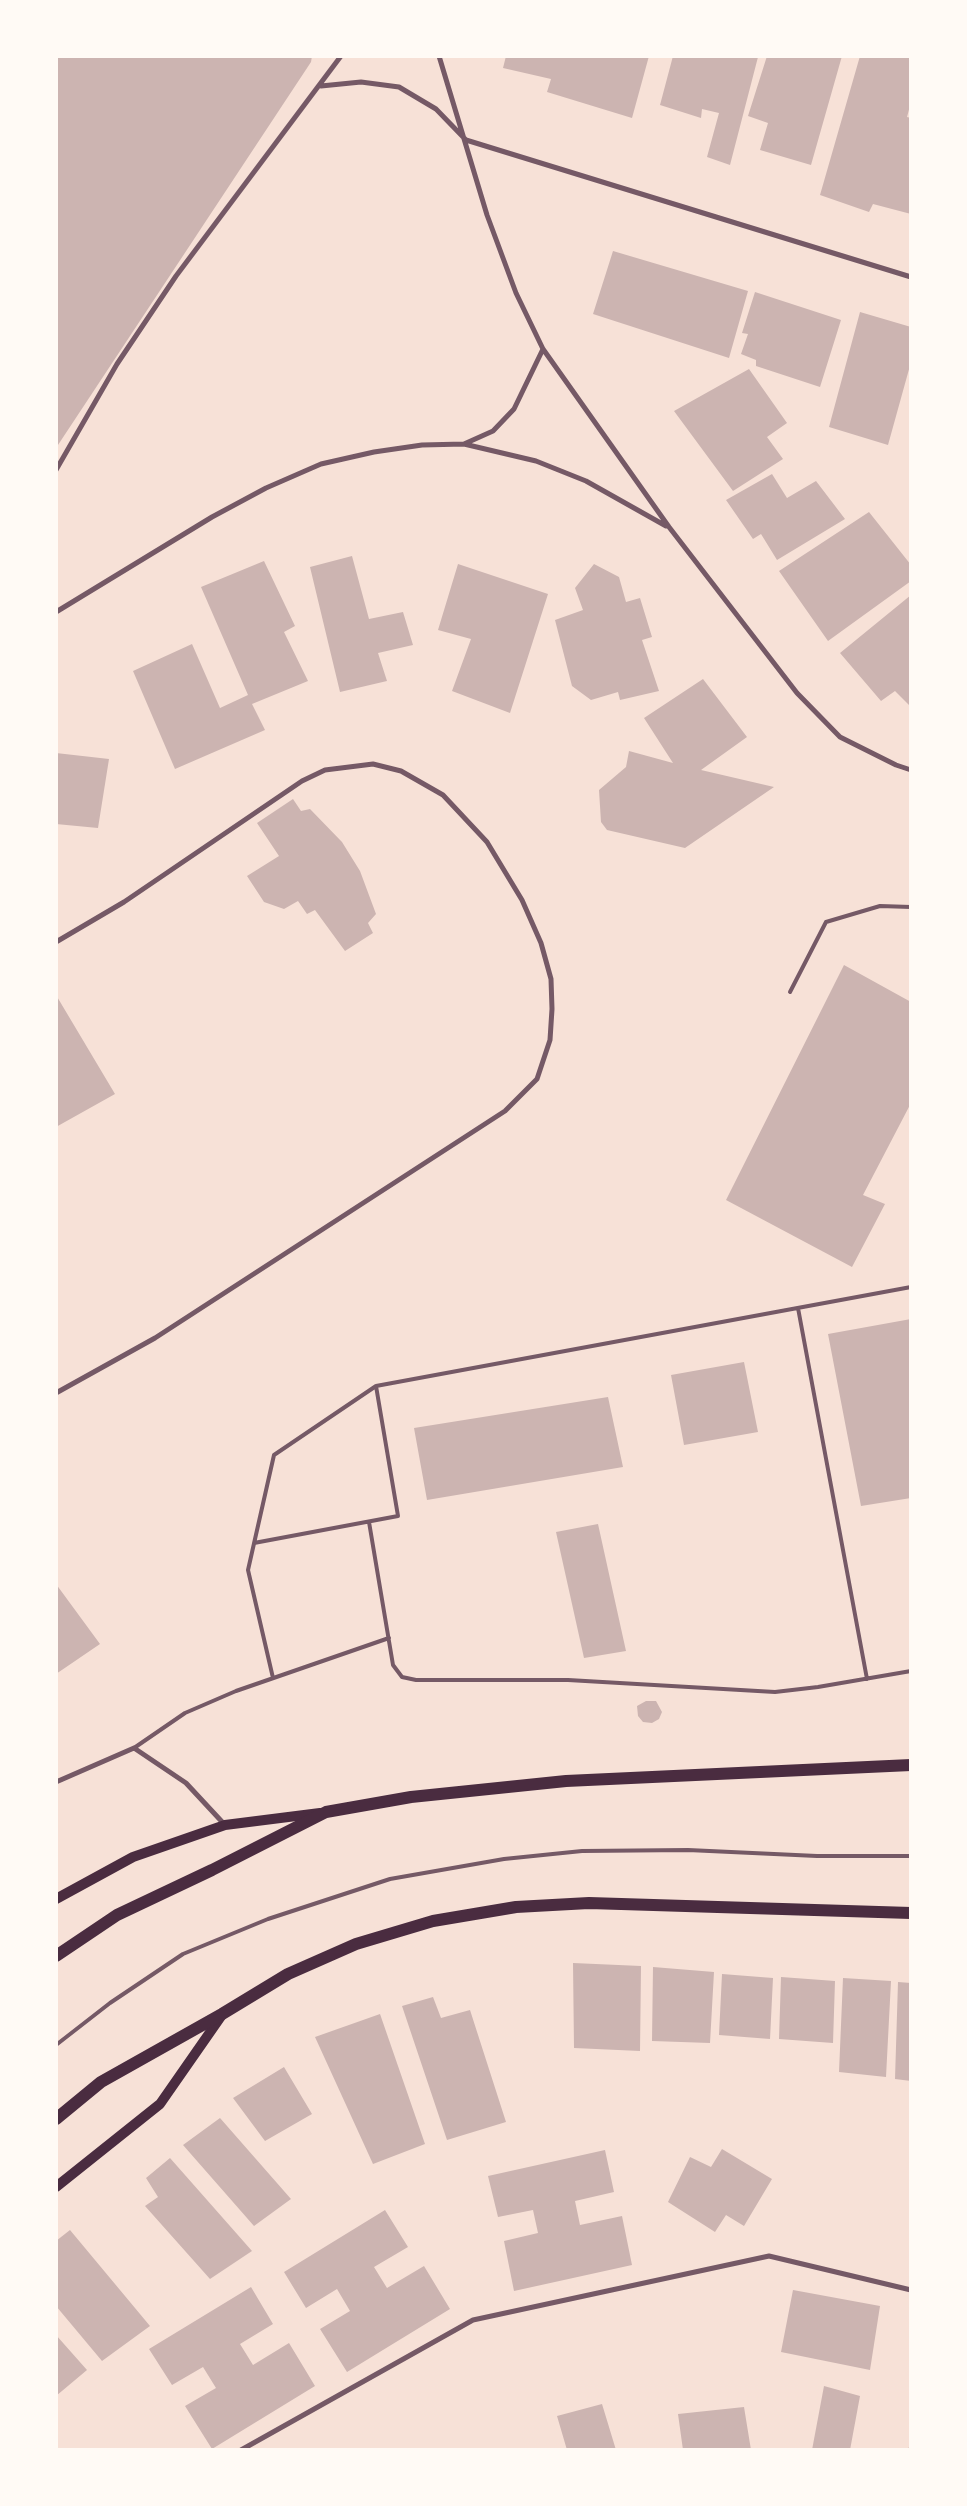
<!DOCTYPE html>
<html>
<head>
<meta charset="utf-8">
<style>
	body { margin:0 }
	#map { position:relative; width:967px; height:2506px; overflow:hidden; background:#f7e1d7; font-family:"Playfair Display",serif }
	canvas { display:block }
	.frame { position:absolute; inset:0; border:58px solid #fffaf5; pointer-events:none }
</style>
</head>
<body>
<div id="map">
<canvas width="967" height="2506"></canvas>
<div class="frame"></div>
</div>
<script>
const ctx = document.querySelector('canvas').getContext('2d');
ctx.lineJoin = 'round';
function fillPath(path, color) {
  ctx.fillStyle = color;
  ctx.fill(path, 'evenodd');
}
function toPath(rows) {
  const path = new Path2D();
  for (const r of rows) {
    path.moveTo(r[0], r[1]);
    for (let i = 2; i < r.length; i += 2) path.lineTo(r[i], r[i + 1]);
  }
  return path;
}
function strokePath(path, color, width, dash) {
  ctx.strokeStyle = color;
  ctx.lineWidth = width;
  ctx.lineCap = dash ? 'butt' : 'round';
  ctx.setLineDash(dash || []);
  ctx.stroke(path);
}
fillPath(toPath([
	[56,56,312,56,311,62,56,448],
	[506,56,649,56,632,118,547,92,551,79,503,68],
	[673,56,758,57,730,165,707,157,719,113,702,109,701,118,660,105],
	[767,56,842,56,811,165,760,150,768,123,748,116],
	[860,56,911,56,911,102,907,117,911,118,911,214,873,204,869,212,820,195],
	[613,251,748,291,729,358,593,314],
	[755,292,841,320,820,387,756,366,756,360,741,354,748,334,742,333],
	[860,312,911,327,911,362,888,445,829,427],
	[749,369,787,423,767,437,783,459,733,491,674,411],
	[772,474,787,498,816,481,845,519,777,560,761,534,753,539,726,500],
	[869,512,911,565,911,581,828,641,779,571],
	[352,556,369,619,403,612,413,645,378,653,387,681,340,692,310,567],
	[264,561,295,626,284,632,308,681,252,704,265,730,175,769,133,671,192,644,220,708,248,695,201,587],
	[458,564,548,594,510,713,452,691,471,639,438,630],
	[594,564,619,577,626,602,640,598,652,637,642,640,659,691,620,700,618,692,591,700,572,686,555,620,583,610,575,588],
	[911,595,911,707,895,691,881,701,840,653],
	[703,679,747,737,701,770,774,787,685,848,607,830,601,822,599,790,626,767,629,751,673,763,644,718],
	[56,753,109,759,98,828,56,824],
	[293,799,301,811,310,809,342,842,360,871,376,914,368,923,373,933,345,951,315,910,307,914,298,901,284,909,264,902,247,876,279,856,257,823],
	[844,965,911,1002,911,1103,863,1195,885,1204,852,1267,726,1200],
	[56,995,115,1094,56,1127],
	[911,1319,911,1498,861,1506,828,1334],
	[744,1362,758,1432,684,1445,671,1375],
	[608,1397,623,1467,427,1500,414,1428],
	[598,1524,626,1651,584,1658,556,1532],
	[56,1584,100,1644,56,1674],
	[646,1701,656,1701,662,1712,659,1719,652,1723,643,1722,638,1716,637,1706],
	[573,1963,641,1966,640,2051,574,2048],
	[653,1967,714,1972,710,2043,652,2041],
	[722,1974,773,1978,770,2039,719,2035],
	[781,1977,835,1981,833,2043,779,2039],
	[843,1978,891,1981,886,2077,839,2072],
	[898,1982,911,1983,911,2081,895,2079],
	[433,1997,441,2018,470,2010,506,2122,447,2140,402,2006],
	[380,2014,425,2144,373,2164,315,2037],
	[284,2067,312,2114,265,2141,233,2098],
	[220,2118,291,2199,254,2226,183,2145],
	[722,2149,772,2179,744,2226,726,2215,715,2232,668,2202,690,2157,711,2167],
	[605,2150,614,2192,575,2201,580,2225,622,2216,632,2265,514,2291,504,2241,538,2233,533,2210,498,2217,488,2176],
	[170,2158,252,2251,210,2279,145,2206,158,2197,146,2178],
	[385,2210,408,2247,374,2267,387,2288,424,2266,450,2309,347,2372,320,2329,350,2311,337,2289,306,2308,284,2272],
	[70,2230,150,2326,102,2361,56,2306,56,2241],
	[251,2287,273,2324,240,2344,253,2365,289,2343,315,2386,212,2449,185,2406,216,2388,203,2367,172,2385,149,2349],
	[793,2290,880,2306,870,2370,781,2352],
	[56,2335,87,2370,56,2396],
	[824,2386,860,2396,850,2450,812,2450],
	[602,2404,616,2450,567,2450,557,2416],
	[744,2407,751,2450,683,2450,678,2414]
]), '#ccb4b1');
strokePath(toPath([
	[790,992,826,922,880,906,911,907],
	[798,1308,867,1679],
	[369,1522,393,1665,402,1677,416,1680,568,1680,775,1692,818,1687,911,1671],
	[254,1543,398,1516,376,1386,911,1287],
	[273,1678,248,1570,274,1455,376,1386],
	[134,1748,185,1713,236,1691,389,1638],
	[56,2045,110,2003,183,1954,268,1919,390,1879,504,1859,582,1851,688,1850,817,1856,911,1856]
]), '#755966', 4);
strokePath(toPath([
	[439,56,487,215,516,293,543,349,669,527,797,693,840,737,896,765,911,770],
	[321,86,361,82,399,87,436,109,466,140,911,277],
	[464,444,493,431,514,409,543,349],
	[56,470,117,364,176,276,341,56],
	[56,612,212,517,266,488,321,464,374,452,422,445,464,444,536,461,586,481,666,526],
	[56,942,124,902,302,781,325,770,373,764,401,771,443,795,487,842,522,900,541,943,551,979,552,1009,550,1040,537,1079,505,1111,155,1338,56,1393],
	[56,1782,134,1748,186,1783,225,1825],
	[241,2450,473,2320,769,2256,911,2290],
	[911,2450,911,2449]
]), '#755966', 5);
strokePath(toPath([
	[56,1899,133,1857,225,1825,320,1813],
	[56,2187,160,2104,222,2015]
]), '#4a2c40', 10);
strokePath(toPath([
	[56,1956,117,1915,212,1870,326,1812,411,1797,566,1781,911,1765],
	[56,2119,101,2082,222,2014,288,1974,356,1944,433,1921,516,1907,589,1903,911,1913]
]), '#4a2c40', 12);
</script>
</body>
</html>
